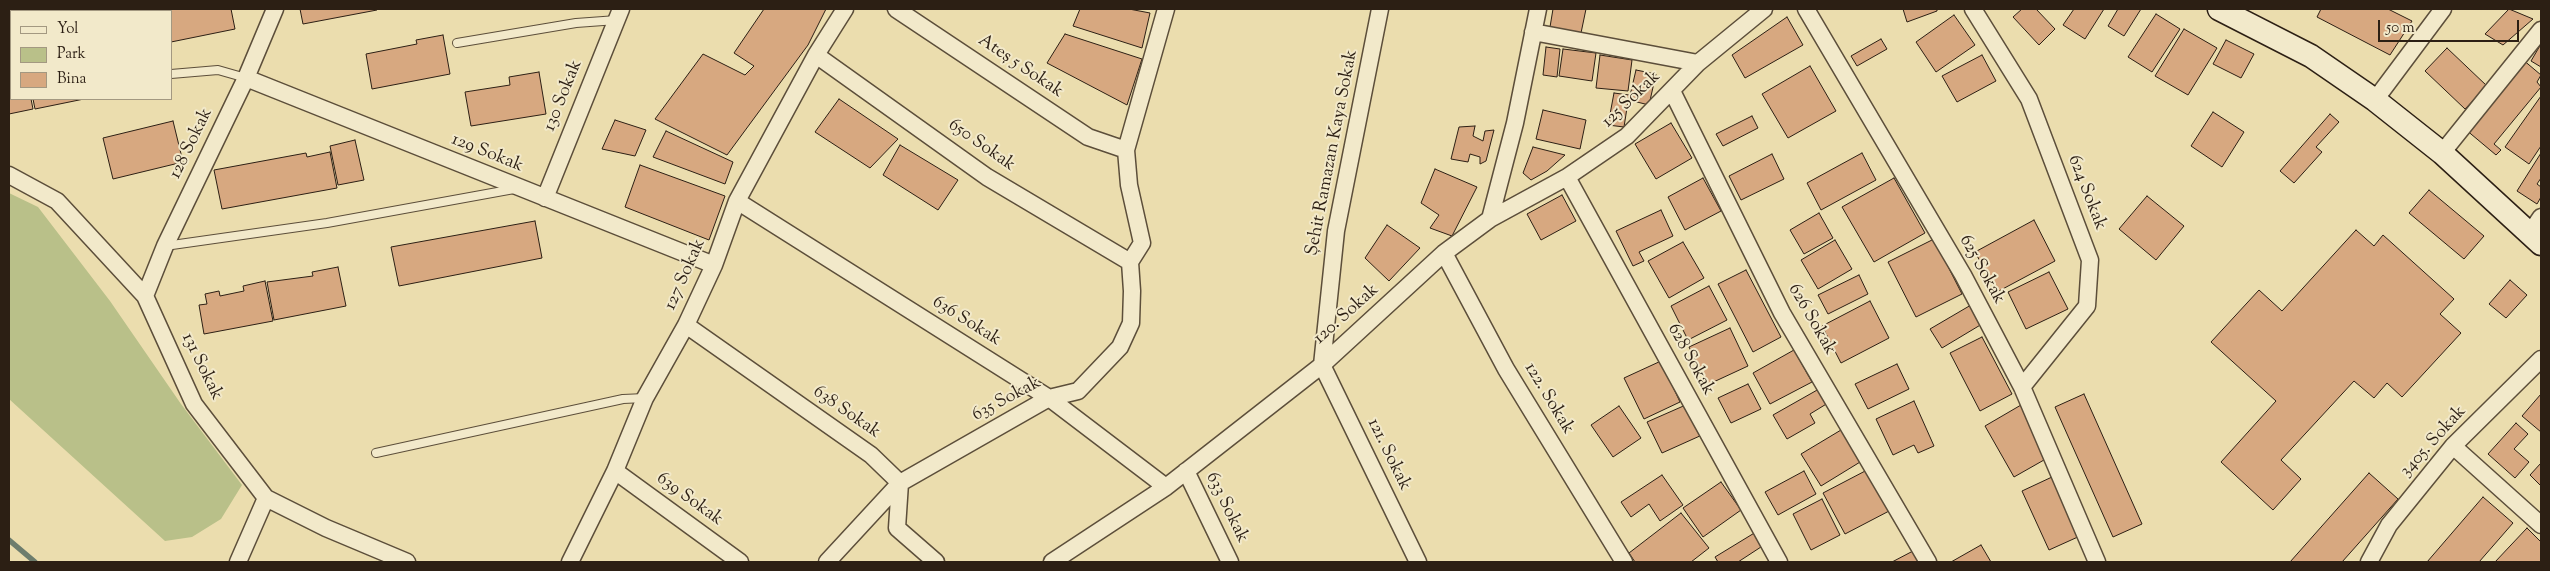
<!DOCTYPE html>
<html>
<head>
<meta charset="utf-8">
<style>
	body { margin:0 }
	#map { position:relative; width:2550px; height:571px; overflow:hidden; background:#ebddae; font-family:"Sorts Mill Goudy",serif }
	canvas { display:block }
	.frame { position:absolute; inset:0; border:10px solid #2c1f14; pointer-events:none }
	.legend { position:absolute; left:10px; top:10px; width:162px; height:90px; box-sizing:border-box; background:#f2e9ca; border:1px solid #a39881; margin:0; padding:6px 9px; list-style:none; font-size:15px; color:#2c1f14 }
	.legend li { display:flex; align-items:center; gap:10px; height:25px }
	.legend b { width:25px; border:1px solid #a39881 }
	.scale { position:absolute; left:2378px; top:20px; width:141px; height:22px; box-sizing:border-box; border:2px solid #2c1f14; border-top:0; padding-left:6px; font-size:15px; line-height:18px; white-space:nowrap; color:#2c1f14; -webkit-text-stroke:4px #f2e9ca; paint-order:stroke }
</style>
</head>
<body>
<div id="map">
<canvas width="2550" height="571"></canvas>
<div class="frame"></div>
<ul class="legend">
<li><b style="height:6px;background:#f2e9ca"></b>Yol</li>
<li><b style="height:14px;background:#b9c089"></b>Park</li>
<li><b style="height:14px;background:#d7a880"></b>Bina</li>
</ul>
<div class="scale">50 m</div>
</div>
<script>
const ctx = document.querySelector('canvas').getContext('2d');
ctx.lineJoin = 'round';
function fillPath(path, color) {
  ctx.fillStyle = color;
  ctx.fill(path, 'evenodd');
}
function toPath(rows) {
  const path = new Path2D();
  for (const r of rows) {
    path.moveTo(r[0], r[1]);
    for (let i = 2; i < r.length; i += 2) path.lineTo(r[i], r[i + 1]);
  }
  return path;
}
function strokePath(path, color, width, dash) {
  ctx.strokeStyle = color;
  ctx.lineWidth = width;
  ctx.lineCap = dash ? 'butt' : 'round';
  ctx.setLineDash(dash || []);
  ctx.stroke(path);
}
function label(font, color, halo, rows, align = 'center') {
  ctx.font = font + ' "Sorts Mill Goudy",serif';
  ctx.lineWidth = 4;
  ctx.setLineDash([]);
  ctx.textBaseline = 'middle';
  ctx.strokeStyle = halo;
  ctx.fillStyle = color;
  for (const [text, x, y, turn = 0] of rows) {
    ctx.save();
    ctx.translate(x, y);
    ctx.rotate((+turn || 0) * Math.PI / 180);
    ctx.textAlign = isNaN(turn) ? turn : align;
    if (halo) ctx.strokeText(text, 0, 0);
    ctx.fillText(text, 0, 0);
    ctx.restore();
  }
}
fillPath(toPath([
	[9,193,38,207,110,301,181,404,242,485,221,519,192,537,165,541,9,399]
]), '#b9c089');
strokePath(toPath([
	[9,540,35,562]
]), '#6d7d6d', 5.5);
const building = toPath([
	[159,9,231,9,235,29,171,42,171,11,159,11,159,9],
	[300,9,377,9,377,10,303,24,300,9],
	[764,9,826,9,808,45,727,155,655,119,703,54,745,75,754,66,734,53,764,9],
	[1080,9,1129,9,1150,13,1142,48,1073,26,1080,9],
	[1553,9,1586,9,1581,33,1550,27,1553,9],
	[1903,9,1937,9,1937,11,1907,22,1903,9],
	[2022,9,2036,9,2055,29,2039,45,2013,17,2022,9],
	[2074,9,2104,9,2085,39,2063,25,2074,9],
	[2118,9,2141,9,2124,36,2108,26,2118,9],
	[2321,9,2388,9,2412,21,2390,55,2317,17,2321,9],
	[2509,9,2533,19,2503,45,2485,34,2509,9],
	[2156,14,2180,29,2152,72,2128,57,2156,14],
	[1954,15,1975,45,1936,72,1916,42,1954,15],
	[1787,17,1803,45,1745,78,1732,55,1787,17],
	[2184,29,2217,48,2188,95,2155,76,2184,29],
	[1065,34,1142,59,1127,105,1047,63,1065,34],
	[443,35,450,74,372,89,366,54,417,44,416,40,443,35],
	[1881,39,1887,49,1857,66,1851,56,1881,39],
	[2226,40,2254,54,2241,78,2213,64,2226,40],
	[2541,44,2541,67,2531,61,2541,44],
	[1546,47,1560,49,1557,77,1543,75,1546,47],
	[2447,48,2487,86,2465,109,2425,71,2447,48],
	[1563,49,1596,53,1592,81,1559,76,1563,49],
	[1600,55,1632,60,1628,91,1596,88,1600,55],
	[1982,55,1996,81,1957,102,1942,76,1982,55],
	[2522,59,2541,75,2537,82,2541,87,2494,144,2501,150,2496,155,2465,129,2522,59],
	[1810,66,1836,111,1788,138,1762,94,1810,66],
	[1636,70,1656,74,1649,105,1629,100,1636,70],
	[539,72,546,114,471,126,465,92,510,85,509,77,539,72],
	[9,77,11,77,11,99,31,99,33,109,9,114,9,77],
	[1614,93,1629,95,1624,127,1608,125,1614,93],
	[2541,96,2541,146,2529,164,2505,147,2541,96],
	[33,99,84,99,35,109,33,99],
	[839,99,898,139,870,168,815,132,839,99],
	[1543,110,1586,120,1580,149,1536,139,1543,110],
	[2213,112,2244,132,2222,167,2191,146,2213,112],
	[2330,114,2339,122,2316,147,2322,152,2294,183,2280,171,2330,114],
	[1752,116,1758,128,1723,146,1716,134,1752,116],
	[615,120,646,130,635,156,602,149,615,120],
	[173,121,183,162,113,179,103,138,173,121],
	[1671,123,1692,158,1656,179,1635,144,1671,123],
	[1475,126,1473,136,1483,141,1485,131,1494,130,1486,161,1480,164,1480,157,1470,154,1468,162,1451,159,1459,127,1475,126],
	[666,131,733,162,725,184,653,157,666,131],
	[355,140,364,180,338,185,330,146,355,140],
	[900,145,958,180,938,210,883,175,900,145],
	[1533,147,1565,155,1547,171,1531,180,1523,173,1533,147],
	[330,152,337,188,222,209,214,170,306,153,307,157,330,152],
	[1862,153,1876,180,1821,210,1807,183,1862,153],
	[2541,153,2541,178,2537,184,2541,187,2541,197,2537,204,2517,191,2541,153],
	[1772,154,1784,179,1741,200,1729,176,1772,154],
	[640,165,725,196,709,240,625,207,640,165],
	[1435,169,1477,187,1452,236,1430,228,1439,215,1421,203,1435,169],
	[1703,178,1721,211,1685,230,1668,197,1703,178],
	[1894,178,1925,233,1874,262,1842,207,1894,178],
	[2429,190,2484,236,2464,259,2409,213,2429,190],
	[1562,195,1576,221,1541,240,1527,214,1562,195],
	[2147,196,2184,226,2156,260,2119,229,2147,196],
	[1661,210,1673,236,1639,252,1644,261,1633,266,1616,231,1661,210],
	[1819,213,1833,238,1804,254,1790,230,1819,213],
	[2034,220,2055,261,1997,292,1975,252,2034,220],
	[535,221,542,258,399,286,391,247,535,221],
	[1387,225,1420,248,1389,281,1365,258,1387,225],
	[2356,230,2374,246,2383,235,2454,299,2440,314,2461,333,2402,397,2387,383,2374,398,2354,381,2281,460,2301,479,2273,510,2221,462,2276,401,2211,342,2259,290,2282,311,2356,230],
	[1934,239,1962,294,1916,317,1888,262,1934,239],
	[1835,240,1852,269,1818,289,1801,260,1835,240],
	[1683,242,1704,278,1669,298,1648,261,1683,242],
	[338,267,346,306,274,320,267,282,313,276,312,272,338,267],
	[1746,270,1781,337,1753,352,1718,284,1746,270],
	[2049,272,2068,309,2026,329,2008,292,2049,272],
	[1859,275,1868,294,1828,314,1818,295,1859,275],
	[2510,280,2527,295,2506,318,2489,304,2510,280],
	[265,281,273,321,204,334,199,305,207,304,205,294,219,291,220,296,244,291,243,286,265,281],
	[1709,286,1727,320,1688,340,1671,306,1709,286],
	[1870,301,1889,338,1841,363,1822,326,1870,301],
	[1971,305,1982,324,1942,348,1930,329,1971,305],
	[1730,328,1748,366,1707,385,1689,347,1730,328],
	[1982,337,2012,394,1980,411,1950,353,1982,337],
	[1794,350,1812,382,1770,404,1753,373,1794,350],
	[1661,361,1680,402,1644,419,1624,378,1661,361],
	[1897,364,1909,389,1868,409,1855,384,1897,364],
	[1748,384,1761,409,1731,423,1718,398,1748,384],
	[1819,389,1828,403,1810,414,1815,423,1787,439,1773,415,1819,389],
	[2084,394,2142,524,2113,537,2055,407,2084,394],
	[2541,394,2541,432,2522,416,2541,394],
	[1914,401,1934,446,1918,453,1914,445,1893,455,1876,419,1914,401],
	[1688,404,1702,435,1662,453,1647,422,1688,404],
	[2021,405,2051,456,2014,477,1985,426,2021,405],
	[1619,406,1641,438,1613,457,1591,425,1619,406],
	[2516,423,2528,434,2514,449,2529,462,2515,478,2488,454,2516,423],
	[1846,427,1865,459,1821,486,1801,454,1846,427],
	[2541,463,2541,486,2530,475,2541,463],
	[1869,469,1891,510,1845,534,1823,493,1869,469],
	[1804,471,1816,494,1778,515,1765,492,1804,471],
	[2369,473,2398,499,2342,562,2290,562,2369,473],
	[1662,475,1683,505,1660,521,1649,504,1631,517,1621,502,1662,475],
	[2052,477,2080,536,2049,550,2022,491,2052,477],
	[1721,482,1741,510,1703,537,1683,508,1721,482],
	[2483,497,2513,523,2479,562,2427,562,2483,497],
	[1822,499,1840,535,1811,550,1793,514,1822,499],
	[1681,513,1709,548,1691,562,1635,562,1629,553,1681,513],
	[2527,528,2541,542,2541,562,2495,562,2527,528],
	[1756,532,1764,545,1738,562,1718,562,1715,557,1756,532],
	[1981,545,1991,562,1951,562,1981,545],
	[1913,551,1919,562,1892,562,1913,551]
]);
fillPath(building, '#d7a880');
strokePath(building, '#2c1f14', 1);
const lane = toPath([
	[457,43,576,23,617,20],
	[171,74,218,70,246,78],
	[165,246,327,223,514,189],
	[376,453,623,399,645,398]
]);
const street = toPath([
	[896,9,1088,137,1126,150],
	[1380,9,1336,231,1322,365,1418,562],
	[1806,9,1963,275,2022,387,2097,562],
	[1973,9,2029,99,2090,260,2087,306,2022,387],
	[1533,32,1698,63],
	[816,55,987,177,1130,262],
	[246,78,714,265],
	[1672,91,1782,313,1928,562],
	[2375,100,2443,9],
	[2442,153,2541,30],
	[9,175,57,201,145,296,194,404,266,498,326,528,407,562],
	[1567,177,1779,562],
	[545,198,621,9],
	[737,201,1049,398,1166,487],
	[1490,219,1567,177,1627,136,1698,63,1764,9],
	[2530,233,2541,217],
	[1444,253,1506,369,1624,562],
	[145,296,165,246,246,78,275,9],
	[686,325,871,455,900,483,897,528,936,562],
	[2453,446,2541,525],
	[615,471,740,562],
	[1186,471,1230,562],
	[238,562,266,498],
	[570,562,615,471,645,398,686,325,714,265,737,201,816,55,845,9],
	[827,562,900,483,1049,398,1078,391,1120,347,1131,323,1132,291,1130,262,1142,243,1129,185,1126,150,1166,9],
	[1052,562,1166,487,1322,365,1444,253,1490,219,1515,123,1538,9],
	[2369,562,2389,525,2453,446,2541,359]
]);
const secondary = toPath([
	[2219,9,2311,56,2375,100,2442,153,2541,244]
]);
strokePath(lane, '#5c4e3a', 10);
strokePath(street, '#5c4e3a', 19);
strokePath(secondary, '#2c1f14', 25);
strokePath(lane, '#f2e9ca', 8);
strokePath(street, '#f2e9ca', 16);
strokePath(secondary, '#f2e9ca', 22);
label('18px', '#2c1f14', '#f2e9ca', [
	["Ateş 5 Sokak",1020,67,34],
	["130 Sokak",564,96,-68],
	["125 Sokak",1632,100,-44],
	["128 Sokak",192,144,-64],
	["650 Sokak",981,146,35],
	["Şehit Ramazan Kaya Sokak",1333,153,-79],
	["129 Sokak",487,154,22],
	["624 Sokak",2086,193,69],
	["625 Sokak",1981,270,61],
	["127 Sokak",686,275,-66],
	["120. Sokak",1347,315,-42],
	["626 Sokak",1811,320,60],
	["636 Sokak",966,322,32],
	["628 Sokak",1690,360,61],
	["131 Sokak",201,367,64],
	["122. Sokak",1548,399,59],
	["635 Sokak",1007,400,-28],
	["638 Sokak",846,413,35],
	["3405. Sokak",2434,442,-48],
	["121. Sokak",1388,455,64],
	["639 Sokak",689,500,36],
	["633 Sokak",1226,508,64]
]);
</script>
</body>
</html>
